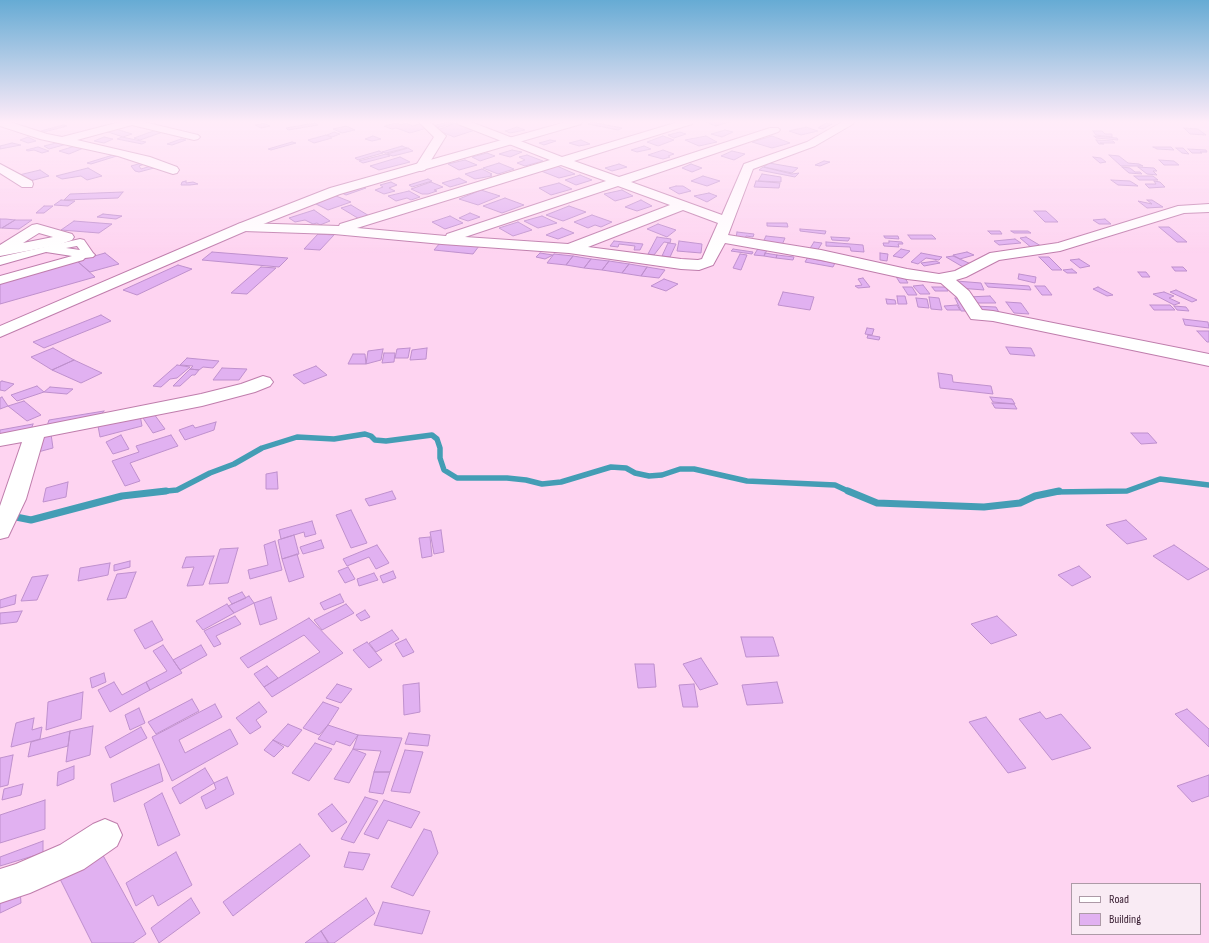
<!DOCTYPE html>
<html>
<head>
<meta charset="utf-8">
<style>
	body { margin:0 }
	#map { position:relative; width:1209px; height:943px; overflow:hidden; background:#fed4f1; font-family:"Sofia Sans Condensed",sans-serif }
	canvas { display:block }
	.legend { position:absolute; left:1071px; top:883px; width:130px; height:52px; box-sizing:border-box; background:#f9ebf4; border:1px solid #ad9aa7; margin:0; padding:5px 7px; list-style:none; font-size:12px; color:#3b2034 }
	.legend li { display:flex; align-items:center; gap:8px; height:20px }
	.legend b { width:20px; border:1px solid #ad9aa7 }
</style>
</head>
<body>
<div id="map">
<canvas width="1209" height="943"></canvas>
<ul class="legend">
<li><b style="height:5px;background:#fff"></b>Road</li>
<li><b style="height:11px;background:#e1b1f1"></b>Building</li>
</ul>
</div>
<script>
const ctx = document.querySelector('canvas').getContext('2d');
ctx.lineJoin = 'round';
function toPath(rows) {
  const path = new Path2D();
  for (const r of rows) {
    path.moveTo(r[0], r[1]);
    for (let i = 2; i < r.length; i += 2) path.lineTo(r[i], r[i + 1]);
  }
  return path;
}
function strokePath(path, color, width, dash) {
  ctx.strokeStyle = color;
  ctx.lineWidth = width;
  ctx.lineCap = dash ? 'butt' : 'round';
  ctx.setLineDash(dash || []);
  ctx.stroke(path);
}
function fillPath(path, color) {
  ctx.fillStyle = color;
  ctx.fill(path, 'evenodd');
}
strokePath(toPath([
	[157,492,177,490,210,473,234,464,262,448,297,437,334,439,365,434,371,436,375,440,386,441,432,435,437,439,440,448,440,458,444,470,457,478,507,478,526,480,542,484,561,482,611,467,626,468,635,473,649,476,662,475,680,469,694,469,747,481,835,485,850,492],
	[1054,492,1127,491,1160,479,1209,485]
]), '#449db5', 5.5);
strokePath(toPath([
	[848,491,877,503,984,507,1020,503,1035,496,1059,491],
	[0,521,16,517,31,520,122,496,166,491]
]), '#449db5', 7);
const building = toPath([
	[448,122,454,123,436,128,432,126,448,122],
	[592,122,622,128,618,130,588,124,592,122],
	[705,122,729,122,716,126,705,122],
	[264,123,270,126,261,128,255,125,264,123],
	[315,123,318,125,288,130,286,128,315,123],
	[396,123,401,125,406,123,413,126,419,124,427,128,410,133,396,128,392,129,384,126,396,123],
	[456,123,475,130,454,137,437,130,456,123],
	[826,123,832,124,823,129,818,128,826,123],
	[63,125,67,126,44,132,41,131,63,125],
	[346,126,355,130,342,133,333,129,346,126],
	[110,127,132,134,123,137,102,130,110,127],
	[517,127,525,130,510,133,505,131,517,127],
	[806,127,818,131,801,135,789,131,806,127],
	[1184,128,1198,129,1206,135,1190,134,1184,128],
	[156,130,163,132,140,140,134,138,156,130],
	[725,130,733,132,722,137,711,134,725,130],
	[1093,131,1102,131,1105,134,1112,134,1112,137,1096,135,1093,131],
	[334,132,340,134,332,137,327,135,334,132],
	[680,132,686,134,674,138,668,135,680,132],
	[326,135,332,138,314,143,308,140,326,135],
	[373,136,381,139,372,141,365,139,373,136],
	[663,136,674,140,658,146,647,142,663,136],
	[706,136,717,142,699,146,685,140,706,136],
	[772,136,790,143,772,148,752,142,772,136],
	[1094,136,1117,138,1118,140,1096,138,1094,136],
	[28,137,36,141,28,143,20,140,28,137],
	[104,137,113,139,104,143,94,141,104,137],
	[122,137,146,142,142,144,117,139,122,137],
	[181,139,186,140,172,145,167,144,181,139],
	[550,140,556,141,544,145,539,143,550,140],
	[581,140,590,144,579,146,569,143,581,140],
	[1096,140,1113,141,1115,143,1100,143,1104,144,1099,144,1096,140],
	[60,142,67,144,49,149,44,146,60,142],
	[292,142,296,143,271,150,268,149,292,142],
	[12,143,21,145,0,149,0,146,12,143],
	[75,146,86,147,69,154,59,151,75,146],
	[402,146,407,148,386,153,382,152,402,146],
	[644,146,651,149,637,152,631,150,644,146],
	[38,147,49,151,42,153,34,150,28,151,26,150,38,147],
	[1153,147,1171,147,1174,150,1157,149,1153,147],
	[408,148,413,151,393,156,387,154,408,148],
	[1176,148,1183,148,1189,154,1182,153,1176,148],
	[1188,149,1206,150,1207,152,1200,152,1202,153,1192,153,1188,149],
	[512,150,522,152,510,157,499,154,512,150],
	[663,150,674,154,668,156,670,157,663,159,648,155,663,150],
	[379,151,383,153,358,160,355,158,379,151],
	[732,151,745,154,734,160,721,156,732,151],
	[487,153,495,156,480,161,472,157,487,153],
	[116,154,120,155,91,164,87,163,116,154],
	[386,154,390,156,363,163,359,161,386,154],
	[527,155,543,161,525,166,517,163,525,160,519,157,527,155],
	[1109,155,1119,156,1128,163,1139,164,1143,166,1121,166,1109,155],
	[400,157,410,162,379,170,370,166,400,157],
	[1093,157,1101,158,1106,162,1100,163,1093,157],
	[465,160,477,165,459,170,448,164,465,160],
	[1159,160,1174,161,1179,165,1164,165,1159,160],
	[824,161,830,162,820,166,815,165,824,161],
	[145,162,147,163,139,166,141,169,151,166,154,168,139,172,135,171,131,166,145,162],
	[499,163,514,169,498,174,483,168,499,163],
	[769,163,798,168,792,173,764,167,769,163],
	[619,164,627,167,612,171,605,168,619,164],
	[691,164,702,168,692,172,682,168,691,164],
	[557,166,575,174,559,178,541,171,557,166],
	[763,167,792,174,799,173,795,177,759,170,763,167],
	[1122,167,1130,168,1135,172,1140,172,1142,174,1129,173,1122,167],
	[1138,167,1154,168,1157,171,1153,171,1157,175,1147,174,1138,167],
	[88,168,102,176,87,180,81,176,62,179,56,176,88,168],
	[482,169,492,174,490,175,492,176,475,179,465,174,482,169],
	[40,170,49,176,30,181,19,175,40,170],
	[762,174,781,177,781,182,758,181,762,174],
	[580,175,592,180,576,185,565,180,580,175],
	[703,176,720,181,707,186,691,181,703,176],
	[1134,176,1153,176,1158,180,1139,180,1134,176],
	[459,178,467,182,450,187,442,183,459,178],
	[428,179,432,181,412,187,409,185,428,179],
	[1111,180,1130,181,1138,186,1118,185,1111,180],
	[186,181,186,183,193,182,198,184,190,185,181,185,182,182,186,181],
	[756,181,780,183,779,188,754,187,756,181],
	[1154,181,1160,182,1165,187,1149,188,1145,184,1156,184,1154,181],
	[391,182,397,185,389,188,395,191,384,194,375,190,383,187,380,185,391,182],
	[431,182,443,187,434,190,437,191,428,194,422,194,411,189,431,182],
	[559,183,572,189,551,195,539,188,559,183],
	[363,186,366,188,346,195,342,193,363,186],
	[676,186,683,186,691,191,679,194,669,188,676,186],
	[481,190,500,196,478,205,459,199,481,190],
	[622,190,633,196,615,201,604,194,622,190],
	[409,191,420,197,411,200,407,198,396,201,388,196,409,191],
	[123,192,118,198,64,200,70,194,123,192],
	[709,193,717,196,707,202,694,196,709,193],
	[336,196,351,202,328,210,314,203,336,196],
	[505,198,524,205,502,213,483,206,505,198],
	[61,200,75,201,68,206,54,205,61,200],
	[641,200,652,206,637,211,625,207,641,200],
	[1147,200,1152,200,1163,207,1147,208,1138,201,1152,204,1147,200],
	[351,205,371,217,361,220,341,208,351,205],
	[44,206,53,206,44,213,36,213,44,206],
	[569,206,586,212,563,221,546,215,569,206],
	[314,210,330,221,320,225,317,223,313,224,305,220,295,222,289,218,314,210],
	[1034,211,1046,211,1058,222,1045,222,1034,211],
	[470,213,480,217,468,221,459,218,470,213],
	[103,214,122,216,116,219,97,217,103,214],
	[592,215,612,222,601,227,595,225,588,228,574,222,592,215],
	[450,216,463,223,445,229,432,222,450,216],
	[542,216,557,223,538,228,524,221,542,216],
	[0,219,6,219,15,220,2,228,0,228,0,219],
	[1105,219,1111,224,1099,224,1093,220,1105,219],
	[15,220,32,220,19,229,2,228,15,220],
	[74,221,112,224,99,233,61,230,74,221],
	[518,222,532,230,513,236,499,228,518,222],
	[767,223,787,223,788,227,767,226,767,223],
	[658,224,676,230,667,237,647,229,658,224],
	[1159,227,1169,227,1187,242,1177,242,1159,227],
	[562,228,574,233,558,239,546,235,562,228],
	[800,229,826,231,825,234,800,231,800,229],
	[988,231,1000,231,1002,234,991,234,988,231],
	[1011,231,1028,231,1031,233,1014,233,1011,231],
	[737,232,754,234,753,237,746,236,745,239,736,238,737,232],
	[318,234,334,235,320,250,304,249,318,234],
	[908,235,932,235,936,239,911,239,908,235],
	[766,236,785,238,782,245,763,242,766,236],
	[884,236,898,236,899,239,885,238,884,236],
	[657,237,671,239,670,243,664,242,654,255,648,254,657,237],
	[831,237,850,238,848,241,832,240,831,237],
	[1026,237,1041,246,1033,249,1020,238,1026,237],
	[1015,239,1021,243,999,245,994,241,1015,239],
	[614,241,643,244,640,250,634,250,635,246,619,244,618,247,610,246,614,241],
	[679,241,702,244,701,253,677,251,679,241],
	[889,241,902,242,903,244,898,244,899,247,884,246,883,243,889,243,889,241],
	[814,242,822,243,817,251,809,250,814,242],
	[826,242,863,245,864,252,851,251,850,247,826,246,826,242],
	[440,243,479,246,473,254,434,250,440,243],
	[668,243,676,244,670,257,662,256,668,243],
	[759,247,768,248,764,256,754,255,759,247],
	[733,249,753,252,752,254,731,251,733,249],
	[901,249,910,251,902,258,893,256,901,249],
	[212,252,288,258,279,267,202,260,212,252],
	[967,252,974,255,960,259,953,255,967,252],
	[105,253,119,264,90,272,77,261,105,253],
	[540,253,553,255,545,259,536,257,540,253],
	[765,253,777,255,776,258,764,256,765,253],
	[880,253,888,254,887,261,880,260,880,253],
	[921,253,942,257,939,260,926,258,918,264,911,262,921,253],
	[554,254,573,256,566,265,547,263,554,254],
	[740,254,747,255,741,270,733,268,740,254],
	[777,255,794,257,793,260,776,258,777,255],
	[809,255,814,256,813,259,835,263,833,267,805,262,809,255],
	[573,256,591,259,584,268,566,265,573,256],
	[953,256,971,264,963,267,946,257,953,256],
	[1039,257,1049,257,1062,270,1052,270,1039,257],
	[591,259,609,261,602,270,584,268,591,259],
	[1079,259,1090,266,1080,268,1070,260,1079,259],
	[77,261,95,277,0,304,0,282,77,261],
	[609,261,629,264,622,273,602,270,609,261],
	[936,261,940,263,924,266,921,263,936,261],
	[629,264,647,267,641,276,622,273,629,264],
	[178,265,192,269,137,295,123,290,178,265],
	[261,267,276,268,247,294,231,293,261,267],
	[647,267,665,270,659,278,641,276,647,267],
	[1172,267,1183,267,1187,271,1175,271,1172,267],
	[1072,269,1077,273,1067,273,1063,270,1072,269],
	[1138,272,1146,272,1150,277,1142,277,1138,272],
	[1019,274,1036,277,1035,283,1018,279,1019,274],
	[895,275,903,275,908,283,900,283,895,275],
	[863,278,870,287,858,288,855,286,862,285,858,279,863,278],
	[664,279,678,284,666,291,651,286,664,279],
	[956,281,981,283,984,290,959,288,956,281],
	[985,283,1029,286,1031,290,988,287,985,283],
	[923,285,930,294,920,294,913,286,923,285],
	[1035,286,1045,286,1052,295,1042,295,1035,286],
	[903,287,912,287,917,295,908,295,903,287],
	[932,287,946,287,948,291,935,291,932,287],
	[1098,287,1113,295,1107,296,1093,289,1098,287],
	[1176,290,1197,300,1192,302,1170,292,1176,290],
	[783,292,814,297,810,310,778,305,783,292],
	[1164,292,1174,296,1169,298,1180,303,1174,305,1153,294,1164,292],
	[897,296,905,296,907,304,898,304,897,296],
	[990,296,996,303,972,303,967,297,990,296],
	[929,297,939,298,942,310,931,309,929,297],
	[916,298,927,299,929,308,918,307,916,298],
	[955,298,965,298,972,311,961,311,955,298],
	[886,299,895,300,896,304,887,304,886,299],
	[1006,302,1021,303,1029,314,1014,313,1006,302],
	[957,305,960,310,947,310,944,306,957,305],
	[1150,305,1170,305,1175,310,1154,310,1150,305],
	[974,306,996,307,1000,314,978,313,974,306],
	[1174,306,1186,307,1189,311,1177,310,1174,306],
	[101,315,111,321,44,348,33,342,101,315],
	[1183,319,1208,322,1209,328,1185,325,1183,319],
	[867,328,874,329,872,335,865,334,867,328],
	[1197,331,1209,331,1209,342,1207,342,1197,331],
	[868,335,880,337,879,340,867,338,868,335],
	[1006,347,1031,348,1035,356,1010,354,1006,347],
	[53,348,74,360,52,370,31,357,53,348],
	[410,348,408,358,395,358,397,349,410,348],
	[427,348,426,359,410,360,412,350,427,348],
	[383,349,381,360,366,364,368,351,383,349],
	[384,353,395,353,394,362,382,363,384,353],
	[353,354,365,354,366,364,348,364,353,354],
	[187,358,219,361,213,368,203,367,199,370,190,369,193,366,180,365,187,358],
	[74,360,102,373,81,383,52,370,74,360],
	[177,365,190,367,177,378,170,379,161,387,153,386,177,365],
	[316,366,327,375,304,384,293,375,316,366],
	[222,368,247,369,239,380,213,380,222,368],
	[190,369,199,370,195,375,192,375,180,386,173,386,190,369],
	[938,373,952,375,953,382,991,386,993,394,940,388,938,373],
	[2,381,14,384,5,391,0,390,0,382,2,381],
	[37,386,44,392,17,401,11,395,37,386],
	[50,387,73,389,67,394,44,392,50,387],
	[2,397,8,406,0,409,0,398,2,397],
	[990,397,1012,399,1015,404,993,402,990,397],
	[24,401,41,415,27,421,8,406,24,401],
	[992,403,1014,404,1017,409,995,408,992,403],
	[104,411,99,417,47,426,49,420,104,411],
	[154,414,165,429,153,433,143,418,154,414],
	[140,415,142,426,100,437,98,426,140,415],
	[216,422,214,430,185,440,179,430,193,425,195,428,216,422],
	[33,424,30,433,0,438,0,430,33,424],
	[1131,433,1148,433,1157,443,1141,444,1131,433],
	[51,434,53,448,38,452,37,438,51,434],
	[121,435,129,449,113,454,106,442,121,435],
	[171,435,178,446,130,463,140,481,125,486,112,461,139,452,136,446,171,435],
	[277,472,278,489,266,489,266,474,277,472],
	[68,482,66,497,43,502,46,488,68,482],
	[392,491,396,499,369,506,365,499,392,491],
	[351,510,367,543,351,548,336,515,351,510],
	[1126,520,1147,539,1127,544,1106,525,1126,520],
	[312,521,316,534,305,537,304,532,281,539,279,530,312,521],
	[441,530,444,552,434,554,430,532,441,530],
	[294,535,299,554,282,559,278,540,294,535],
	[430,537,432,556,422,558,419,538,430,537],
	[321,540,324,548,303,554,300,547,321,540],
	[275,541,282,570,250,579,248,570,268,565,264,545,275,541],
	[377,545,389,563,376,569,369,557,347,566,343,559,377,545],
	[1174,545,1209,569,1188,580,1153,556,1174,545],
	[238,548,228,583,209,584,220,549,238,548],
	[297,554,304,577,289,582,282,559,297,554],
	[214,556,203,585,187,586,194,567,182,568,186,557,214,556],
	[130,561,130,567,114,571,114,565,130,561],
	[110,563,108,575,78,581,80,568,110,563],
	[1079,566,1091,577,1072,586,1058,575,1079,566],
	[348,567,355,579,345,583,338,571,348,567],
	[393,571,396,578,383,583,380,576,393,571],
	[136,572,126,598,107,600,117,574,136,572],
	[374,573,378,580,359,586,357,579,374,573],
	[48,575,37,600,21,601,32,577,48,575],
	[242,592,246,598,232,604,228,598,242,592],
	[340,594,344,602,324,610,320,603,340,594],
	[16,595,15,604,0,608,0,600,16,595],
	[249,596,254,603,234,613,228,606,249,596],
	[271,597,277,619,260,625,254,603,271,597],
	[227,604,234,613,203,630,196,621,227,604],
	[346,604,354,613,322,630,314,620,346,604],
	[365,610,370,617,361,621,356,615,365,610],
	[22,611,17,622,0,624,0,613,22,611],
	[235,616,241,624,216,636,221,644,214,647,204,631,235,616],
	[997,616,1017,635,991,644,971,624,997,616],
	[309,618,343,653,272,697,264,687,320,652,304,635,248,668,240,658,309,618],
	[152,621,163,640,145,649,134,630,152,621],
	[392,630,399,639,376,652,369,643,392,630],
	[741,637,773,637,779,656,746,657,741,637],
	[406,639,414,652,403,657,395,644,406,639],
	[367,642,382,660,369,668,353,650,367,642],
	[163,645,182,673,150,690,146,682,167,671,153,651,163,645],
	[201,645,207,655,180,670,173,660,201,645],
	[701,658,718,684,700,690,683,664,701,658],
	[635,664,654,664,656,687,638,688,635,664],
	[267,666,278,678,264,687,254,674,267,666],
	[104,673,106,682,92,688,90,678,104,673],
	[114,682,122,695,146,682,150,690,110,712,98,690,114,682],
	[777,682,783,703,747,705,742,685,777,682],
	[419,683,420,712,404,715,403,685,419,683],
	[337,684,352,689,341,703,326,698,337,684],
	[694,684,698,707,683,707,679,685,694,684],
	[83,692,81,719,46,730,48,702,83,692],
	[192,699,199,711,156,734,148,722,192,699],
	[259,702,267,712,256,720,261,727,250,734,236,718,259,702],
	[323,702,339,708,328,725,319,735,303,728,323,702],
	[215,704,222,717,179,740,185,753,230,729,238,744,172,781,152,737,215,704],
	[139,708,145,723,130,730,125,715,139,708],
	[1187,709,1209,729,1209,747,1175,714,1187,709],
	[1040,712,1046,719,1061,714,1091,748,1052,760,1019,719,1040,712],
	[986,717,1026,768,1008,773,969,722,986,717],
	[34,718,32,730,42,727,40,739,11,747,16,723,34,718],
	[288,724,302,730,288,747,273,740,288,724],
	[328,725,358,735,350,746,336,741,334,745,318,739,328,725],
	[93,726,90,755,66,762,70,731,93,726],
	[141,727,147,738,110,758,105,747,141,727],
	[70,731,68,746,28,757,31,742,70,731],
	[409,733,430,735,428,746,405,744,409,733],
	[358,735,402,738,390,772,374,772,381,751,353,749,358,735],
	[273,740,284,747,274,757,264,750,273,740],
	[315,743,332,749,309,781,292,773,315,743],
	[353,749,366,754,349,783,334,779,353,749],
	[405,750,423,752,410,793,391,791,405,750],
	[13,755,8,785,0,787,0,758,13,755],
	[159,764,163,781,114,802,111,784,159,764],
	[74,766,74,779,57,786,58,772,74,766],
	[205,768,214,783,180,804,172,788,205,768],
	[374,772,390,772,383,794,369,792,374,772],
	[1209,775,1209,796,1192,802,1177,786,1209,775],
	[227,777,234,794,206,809,201,797,216,789,214,783,227,777],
	[23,784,21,795,2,800,4,789,23,784],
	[162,793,180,835,158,846,144,804,162,793],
	[365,797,378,801,354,843,341,839,365,797],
	[45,800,45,829,0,843,0,815,45,800],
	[384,800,420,812,411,828,388,820,378,839,364,834,384,800],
	[332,804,347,822,332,832,318,814,332,804],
	[424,829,431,831,438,853,413,896,391,887,424,829],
	[43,841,43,853,0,866,0,857,43,841],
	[300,844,310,856,233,916,223,902,300,844],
	[99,848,146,934,133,943,92,943,58,875,99,848],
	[176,852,192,885,158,906,153,895,136,906,126,883,176,852],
	[349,852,370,854,363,870,344,867,349,852],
	[20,889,21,903,0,913,0,898,20,889],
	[191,898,200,913,159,943,151,928,191,898],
	[366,898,375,913,334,943,329,943,321,931,366,898],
	[383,902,430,911,422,934,374,925,383,902],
	[321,931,328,943,305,943,321,931]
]);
fillPath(building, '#e1b1f1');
strokePath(building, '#bf90cd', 1);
const pedestrian = toPath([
	[80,239,84,240,93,253,95,255,93,257,85,258,83,260,0,284,0,276,72,256,46,252,0,265,0,257,80,239],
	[77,246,80,250,66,248,77,246]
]);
const minor = toPath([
	[0,122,10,122,47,134,62,137,120,122,144,122,198,135,200,137,198,139,194,140,132,125,77,140,150,157,177,167,179,170,177,173,173,174,118,156,40,139,0,126,0,122],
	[419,122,430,122,446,136,425,170,421,171,417,170,415,167,434,137,419,122],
	[457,122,471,122,562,157,678,122,693,122,692,124,574,161,619,177,770,128,778,128,780,130,778,132,631,182,722,215,744,164,807,142,842,122,854,122,853,124,815,146,753,169,728,235,821,250,907,269,939,274,955,271,990,253,1058,243,1178,206,1209,204,1209,212,1184,213,1060,251,999,260,966,277,956,280,969,291,982,310,993,311,1209,354,1209,366,993,321,971,319,957,297,941,283,907,279,821,260,725,243,713,265,699,270,681,269,569,253,442,244,334,234,243,231,238,230,236,227,238,224,243,223,339,226,340,224,550,160,458,124,457,122],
	[561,165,606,181,447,234,446,236,357,228,561,165],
	[618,186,670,205,568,244,465,237,618,186],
	[683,210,718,223,702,259,698,260,681,259,588,247,683,210],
	[0,164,32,181,33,184,32,187,22,187,0,173,0,164],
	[37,224,72,234,74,237,72,240,58,245,0,256,0,245,32,225,37,224],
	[39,233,53,237,23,243,39,233],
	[263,376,270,378,273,382,270,386,255,392,202,406,44,437,26,499,8,537,0,539,0,506,22,442,0,446,0,434,201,394,241,384,263,376],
	[105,819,117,824,122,835,117,846,84,869,30,893,0,903,0,869,16,864,60,845,93,824,105,819]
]);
const tertiary = toPath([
	[566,122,582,122,581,124,340,194,248,230,0,337,0,326,238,224,330,188,566,122]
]);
strokePath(pedestrian, '#bf7dac', 2);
strokePath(minor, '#bf7dac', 2);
strokePath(tertiary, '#bf7dac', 2);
fillPath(pedestrian, '#fff');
fillPath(minor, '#fff');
fillPath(tertiary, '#fff');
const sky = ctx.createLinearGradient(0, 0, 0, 254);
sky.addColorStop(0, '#66abd4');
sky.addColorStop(0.48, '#ffecf9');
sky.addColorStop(1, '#ffecf900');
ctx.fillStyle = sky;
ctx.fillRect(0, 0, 1209, 254);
</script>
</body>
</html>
